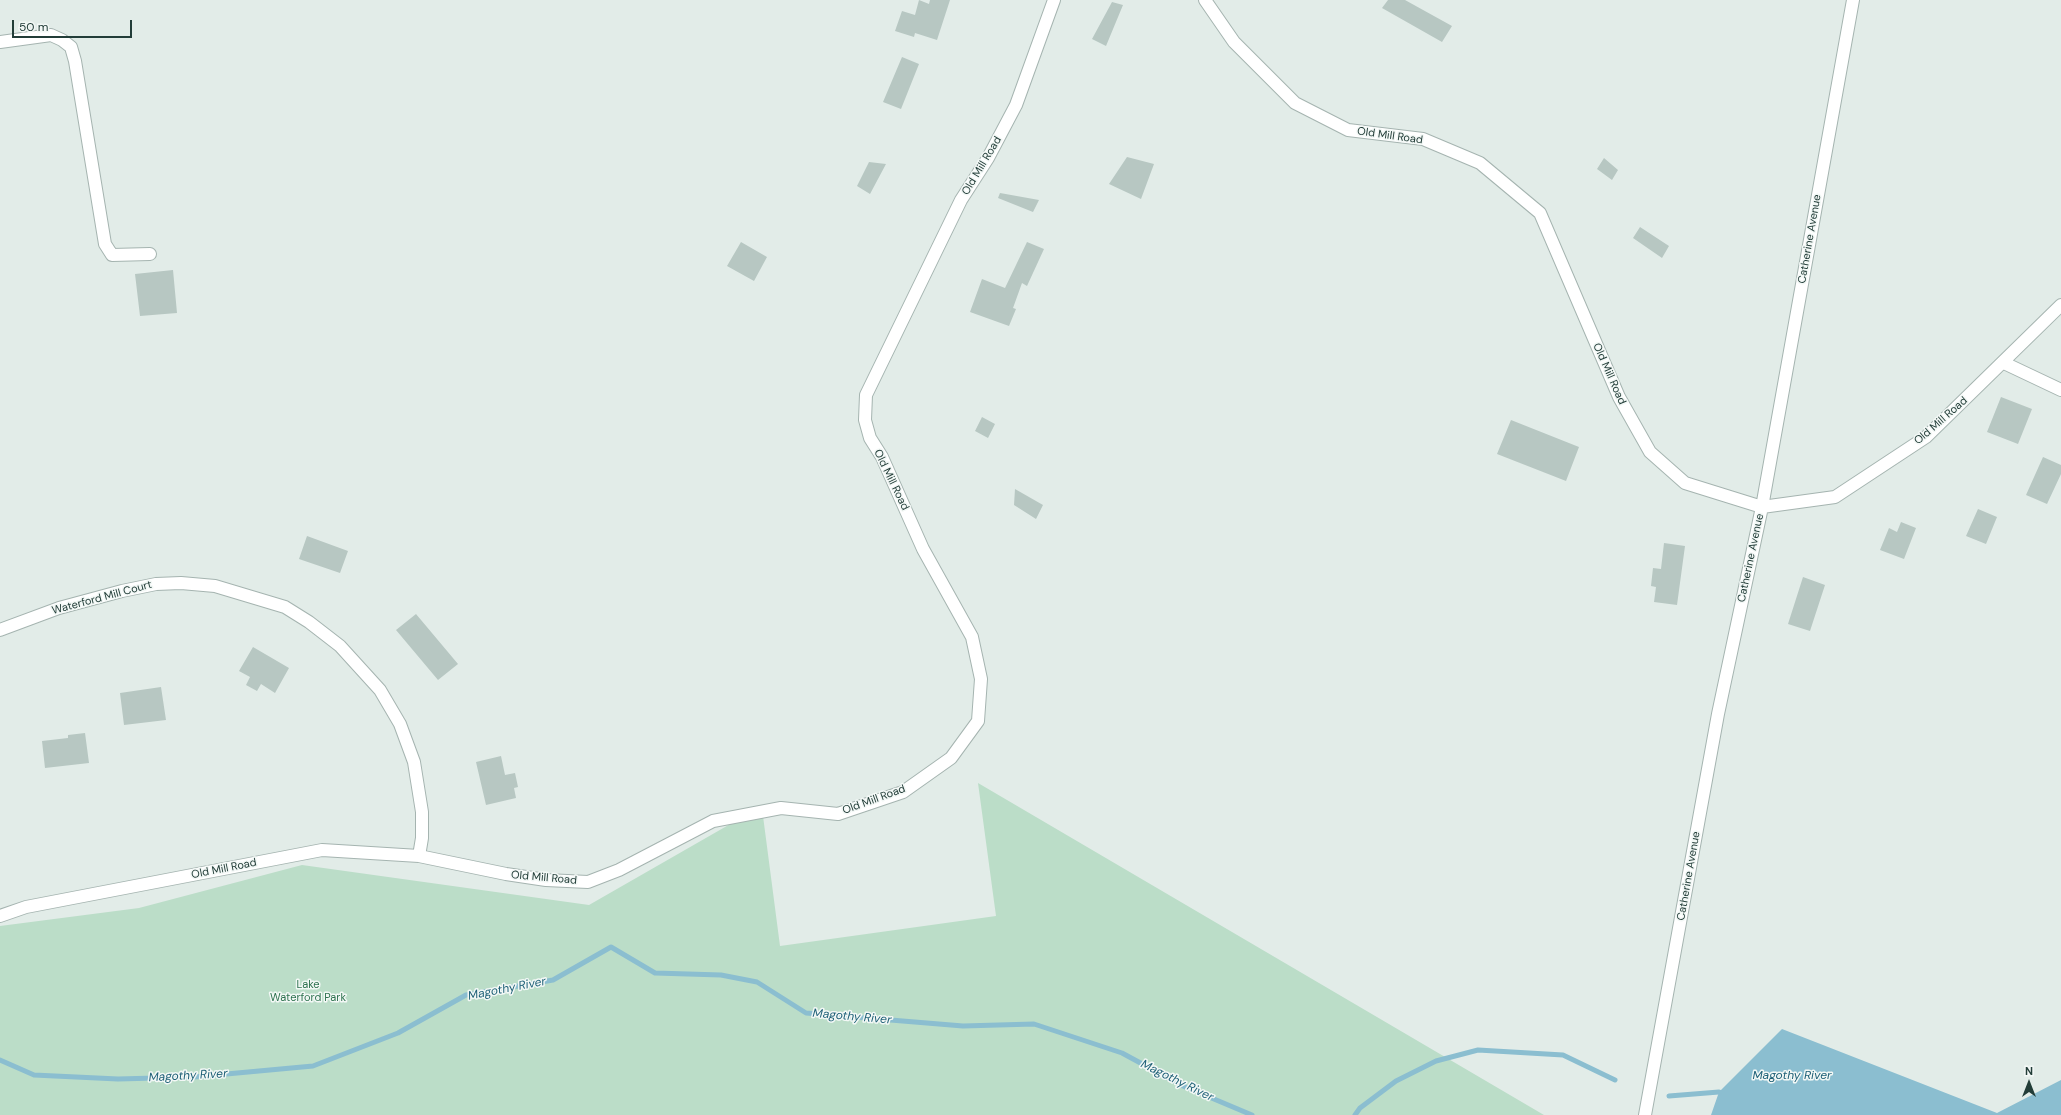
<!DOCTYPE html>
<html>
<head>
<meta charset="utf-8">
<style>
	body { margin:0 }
	#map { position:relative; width:2061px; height:1115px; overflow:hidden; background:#e2ece8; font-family:"DM Sans",sans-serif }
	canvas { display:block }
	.north { position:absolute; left:2009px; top:1063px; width:40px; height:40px; -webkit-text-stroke:3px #f3f8f6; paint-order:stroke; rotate:0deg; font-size:11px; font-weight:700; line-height:16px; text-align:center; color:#223d38 }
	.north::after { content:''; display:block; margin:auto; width:14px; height:18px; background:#223d38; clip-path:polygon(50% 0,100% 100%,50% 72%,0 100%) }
	.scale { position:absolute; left:12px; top:20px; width:120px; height:18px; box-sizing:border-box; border:2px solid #223d38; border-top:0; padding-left:5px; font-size:12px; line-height:14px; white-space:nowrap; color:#223d38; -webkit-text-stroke:3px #f3f8f6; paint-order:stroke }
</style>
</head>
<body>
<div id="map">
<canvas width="2061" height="1115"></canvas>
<div class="north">N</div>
<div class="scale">50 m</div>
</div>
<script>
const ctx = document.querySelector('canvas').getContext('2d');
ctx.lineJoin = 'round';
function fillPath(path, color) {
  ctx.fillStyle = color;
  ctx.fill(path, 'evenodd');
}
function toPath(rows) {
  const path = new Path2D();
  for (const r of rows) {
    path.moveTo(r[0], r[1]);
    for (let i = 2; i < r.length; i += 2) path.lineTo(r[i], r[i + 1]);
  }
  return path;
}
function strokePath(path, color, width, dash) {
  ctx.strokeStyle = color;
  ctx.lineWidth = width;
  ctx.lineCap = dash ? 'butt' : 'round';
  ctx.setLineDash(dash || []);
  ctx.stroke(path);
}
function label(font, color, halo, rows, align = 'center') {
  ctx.font = font + ' "DM Sans",sans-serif';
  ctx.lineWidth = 3;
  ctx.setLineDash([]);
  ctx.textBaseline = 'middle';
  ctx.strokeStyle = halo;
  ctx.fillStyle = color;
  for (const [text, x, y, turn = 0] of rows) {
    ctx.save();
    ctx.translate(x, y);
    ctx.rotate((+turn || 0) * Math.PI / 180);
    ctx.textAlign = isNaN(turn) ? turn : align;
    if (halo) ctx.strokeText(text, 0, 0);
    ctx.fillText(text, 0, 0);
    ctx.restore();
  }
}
fillPath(toPath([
	[978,783,1544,1115,0,1115,0,926,139,908,302,865,589,905,739,819,763,816,780,946,996,916]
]), '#bbddc8');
fillPath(toPath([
	[1782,1029,1997,1113,2061,1080,2061,1115,1711,1115,1719,1092]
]), '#8bbed0');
strokePath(toPath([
	[0,1060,34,1075,118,1079,194,1077,313,1066,398,1033,466,995,553,980,611,947,655,973,721,975,757,982,806,1013,963,1026,1034,1024,1122,1053,1183,1086,1252,1115],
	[1669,1096,1719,1092],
	[1355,1115,1360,1108,1396,1081,1436,1061,1478,1050,1563,1055,1615,1080]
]), '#8bbed0', 5);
fillPath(toPath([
	[919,0,929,4,930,0,950,0,937,40,915,33,914,37,895,31,902,11,915,15],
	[1388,0,1405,0,1452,26,1442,42,1382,8],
	[1112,2,1123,5,1106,46,1092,39],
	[902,57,919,64,901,109,883,102],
	[1127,157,1154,164,1141,199,1109,184],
	[1604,158,1618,170,1612,180,1597,169],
	[869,162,886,164,870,194,857,186],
	[1000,193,1039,200,1033,212,998,198],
	[1640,227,1669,246,1662,258,1633,238],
	[741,242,767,257,754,281,727,266],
	[1027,242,1044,249,1027,286,1022,283,1013,308,1016,309,1009,326,970,312,982,279,1005,288],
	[173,270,177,313,140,316,135,274],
	[2001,397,2032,409,2018,444,1987,432],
	[982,417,995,424,988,438,975,431],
	[1511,420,1579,447,1566,481,1497,454],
	[2043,457,2061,465,2061,474,2047,504,2026,495],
	[1015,489,1043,505,1036,519,1014,505],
	[1978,509,1997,517,1986,544,1966,536],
	[1901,522,1916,528,1904,559,1880,550,1889,528,1897,532],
	[307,536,348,551,340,573,299,559],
	[1664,543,1685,546,1677,605,1654,602,1656,587,1651,586,1653,568,1661,569],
	[1803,577,1825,585,1810,631,1788,624],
	[416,614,458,664,438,680,396,630],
	[253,647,289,668,275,693,261,684,257,691,246,685,250,677,239,671],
	[161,687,166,720,124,725,120,693],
	[85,733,89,763,45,768,42,741,68,738,68,735],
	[501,756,505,775,515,773,518,787,514,788,516,798,486,805,476,762]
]), '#b7c7c2');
const minor = toPath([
	[1205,0,1234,42,1295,103,1348,130,1423,139,1480,163,1540,213,1619,397,1650,452,1685,483,1762,507,1835,497,1926,437,2061,305],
	[0,42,51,35,62,40,71,47,75,61,105,244,112,255,150,254],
	[2004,363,2061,390],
	[0,630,59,608,122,591,156,584,181,583,215,586,285,607,309,622,340,646,380,690,400,724,414,762,422,812,422,838,419,856],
	[0,916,26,907,322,850,419,856,506,874,546,880,588,882,619,870,713,821,781,808,838,814,903,792,951,758,978,721,981,679,972,637,923,549,882,457,870,438,865,420,866,395,961,200,988,158,1016,105,1054,0],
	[1645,1115,1718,714,1762,507,1853,0]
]);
strokePath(minor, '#a5b4b0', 14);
strokePath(minor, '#fff', 12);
label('11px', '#223d38', '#f3f8f6', [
	["Old Mill Road",1390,136,8],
	["Old Mill Road",982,166,-59],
	["Catherine Avenue",1810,239,-80],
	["Old Mill Road",1609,374,66],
	["Old Mill Road",1941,421,-41],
	["Old Mill Road",891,480,64],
	["Catherine Avenue",1751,558,-78],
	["Waterford Mill Court",102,598,-15],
	["Old Mill Road",874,800,-20],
	["Old Mill Road",224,869,-11],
	["Catherine Avenue",1689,876,-80],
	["Old Mill Road",544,878,5]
]);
label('11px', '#2e724f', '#f3f8f6', [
	["Lake",308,985],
	["Waterford Park",308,998]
]);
label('italic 12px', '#1e6077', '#f3f8f6', [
	["Magothy River",507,989,-11],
	["Magothy River",852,1017,5],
	["Magothy River",188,1076,-3],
	["Magothy River",1792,1076],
	["Magothy River",1177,1081,26]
]);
</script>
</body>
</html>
